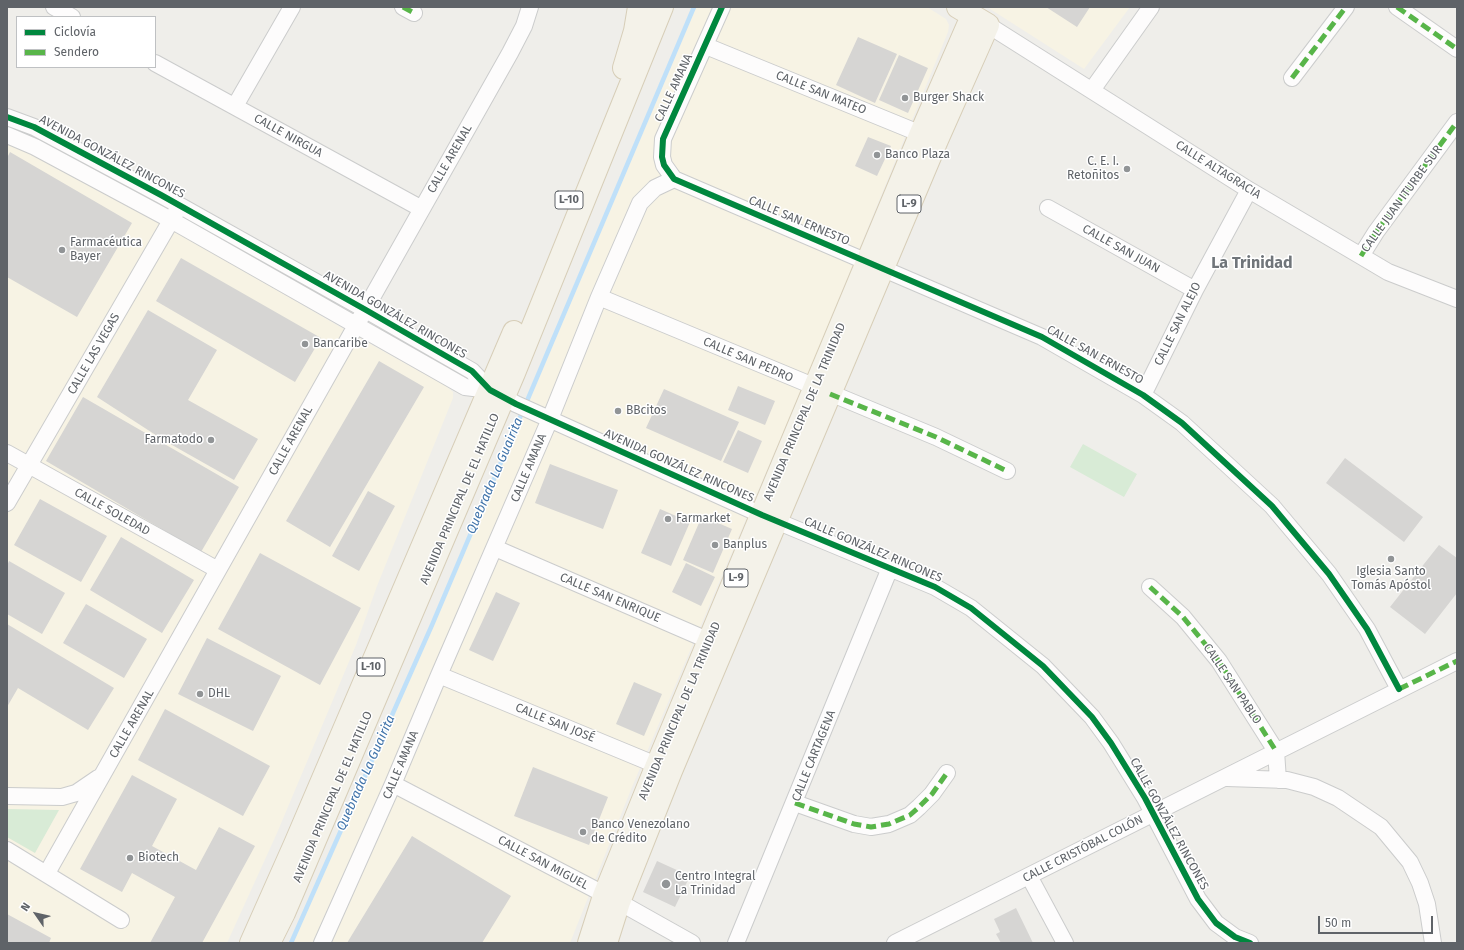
<!DOCTYPE html>
<html>
<head>
<meta charset="utf-8">
<style>
	body { margin:0 }
	#map { position:relative; width:1464px; height:950px; overflow:hidden; background:#efeeea; font-family:"Fira Sans",sans-serif }
	canvas { display:block }
	.frame { position:absolute; inset:0; border:8px solid #5f6368; pointer-events:none }
	.legend { position:absolute; left:16px; top:16px; width:140px; height:52px; box-sizing:border-box; background:#fff; border:1px solid #bfc1c3; margin:0; padding:5px 7px; list-style:none; font-size:12px; color:#5f6368 }
	.legend li { display:flex; align-items:center; gap:8px; height:20px }
	.legend b { width:20px; border:1px solid #bfc1c3 }
	.north { position:absolute; left:16px; top:894px; width:40px; height:40px; -webkit-text-stroke:3px #fff; paint-order:stroke; rotate:304deg; font-size:11px; font-weight:700; line-height:16px; text-align:center; color:#5f6368 }
	.north::after { content:''; display:block; margin:auto; width:14px; height:18px; background:#5f6368; clip-path:polygon(50% 0,100% 100%,50% 72%,0 100%) }
	.scale { position:absolute; left:1318px; top:916px; width:115px; height:18px; box-sizing:border-box; border:2px solid #5f6368; border-top:0; padding-left:5px; font-size:12px; line-height:14px; white-space:nowrap; color:#5f6368; -webkit-text-stroke:3px #fff; paint-order:stroke }
</style>
</head>
<body>
<div id="map">
<canvas width="1464" height="950"></canvas>
<div class="frame"></div>
<ul class="legend">
<li><b style="height:5px;background:#00873e"></b>Ciclovía</li>
<li><b style="height:5px;background:#58b549"></b>Sendero</li>
</ul>
<div class="north">N</div>
<div class="scale">50 m</div>
</div>
<script>
const ctx = document.querySelector('canvas').getContext('2d');
ctx.lineJoin = 'round';
function fillPath(path, color) {
  ctx.fillStyle = color;
  ctx.fill(path, 'evenodd');
}
function toPath(rows) {
  const path = new Path2D();
  for (const r of rows) {
    path.moveTo(r[0], r[1]);
    for (let i = 2; i < r.length; i += 2) path.lineTo(r[i], r[i + 1]);
  }
  return path;
}
function strokePath(path, color, width, dash) {
  ctx.strokeStyle = color;
  ctx.lineWidth = width;
  ctx.lineCap = dash ? 'butt' : 'round';
  ctx.setLineDash(dash || []);
  ctx.stroke(path);
}
function label(font, color, halo, rows, align = 'center') {
  ctx.font = font + ' "Fira Sans",sans-serif';
  ctx.lineWidth = 3;
  ctx.setLineDash([]);
  ctx.textBaseline = 'middle';
  ctx.strokeStyle = halo;
  ctx.fillStyle = color;
  for (const [text, x, y, turn = 0] of rows) {
    ctx.save();
    ctx.translate(x, y);
    ctx.rotate((+turn || 0) * Math.PI / 180);
    ctx.textAlign = isNaN(turn) ? turn : align;
    if (halo) ctx.strokeText(text, 0, 0);
    ctx.fillText(text, 0, 0);
    ctx.restore();
  }
}
fillPath(toPath([
	[692,7,927,7,946,19,949,25,948,32,815,357,632,787,570,943,289,943,358,800,432,620],
	[987,7,1130,7,1084,69],
	[7,141,194,242,354,335,446,386,453,392,453,398,377,586,356,645,277,833,227,943,7,943]
]), '#f7f3e4');
fillPath(toPath([
	[1083,444,1137,474,1124,497,1070,467],
	[7,809,59,810,35,853,7,837]
]), '#d8ebd6');
strokePath(toPath([
	[291,943,432,625,694,7]
]), '#bfe0f9', 4.5);
fillPath(toPath([
	[1046,7,1090,7,1077,27],
	[858,37,897,54,875,103,836,85],
	[899,55,928,68,908,113,879,100],
	[868,137,891,146,877,176,855,166],
	[10,152,132,223,77,317,7,277,7,158],
	[181,258,321,338,295,382,156,301],
	[148,310,217,350,188,400,258,439,234,480,165,441,97,397],
	[379,361,424,387,330,547,286,521],
	[738,386,775,401,765,425,728,410],
	[664,389,739,422,721,461,646,428],
	[83,397,239,487,201,552,46,461],
	[738,430,762,441,748,473,723,462],
	[1345,458,1423,517,1404,542,1326,483],
	[550,464,618,490,603,529,535,503],
	[368,491,395,506,359,571,332,556],
	[40,499,107,536,81,582,14,545],
	[660,509,690,522,671,566,641,553],
	[702,516,732,529,713,573,683,560],
	[121,537,194,580,162,633,90,590],
	[1439,545,1457,558,1457,593,1425,634,1390,607],
	[260,553,361,608,320,685,218,629],
	[9,561,65,593,42,634,7,614,7,566],
	[686,563,715,577,701,606,672,592],
	[496,592,520,603,493,661,469,650],
	[86,604,147,639,124,678,63,643],
	[7,624,114,688,88,730,18,688,7,707],
	[207,638,281,676,253,731,178,694],
	[634,682,662,694,644,736,616,724],
	[165,709,270,766,243,816,138,760],
	[533,767,608,797,589,845,514,816],
	[132,775,177,799,152,846,196,870,219,827,255,846,202,943,150,943,175,897,132,873,122,892,80,869],
	[412,836,511,896,482,943,347,943],
	[657,861,690,876,675,907,643,892],
	[1016,908,1033,943,1001,943,996,934,1000,932,994,919],
	[7,914,51,938,49,943,7,943]
]), '#d6d5d3');
const minor = toPath([
	[54,7,72,17],
	[403,7,414,13],
	[722,7,663,139,662,157,664,165,674,179,1042,337,1143,395,1182,423,1272,506,1329,574,1367,629,1399,689],
	[1397,7,1457,49],
	[988,25,1249,190,1361,256,1388,272,1457,299],
	[706,46,931,138],
	[155,63,422,209],
	[1292,78,1346,7],
	[1092,90,1151,7],
	[235,106,292,7],
	[7,117,34,127,161,195,366,310,472,371,490,390,516,404,762,515,935,587,971,608,1043,666,1092,717,1111,743,1145,798,1198,899,1216,923,1235,937,1250,943],
	[7,135,35,147,171,220,465,387,490,390],
	[1048,208,1195,290],
	[1361,256,1376,232,1457,122],
	[599,297,936,437,1007,471],
	[1143,395,1195,290,1249,190],
	[7,453,218,570],
	[7,503,176,212],
	[495,548,719,645],
	[1150,587,1183,617,1219,661,1276,751,1278,780],
	[439,675,666,769],
	[1227,778,1287,780,1314,787,1338,798,1381,827,1410,862,1420,883,1427,904,1433,943],
	[393,784,619,902,692,943],
	[7,796,62,797,76,793,98,778],
	[795,803,854,824,871,827,889,824,910,815,919,807,932,794,947,773],
	[7,850,121,920],
	[47,873,510,53,524,26,530,7],
	[1029,876,1065,943],
	[322,943,393,784,439,675,550,419,599,297,640,203,655,188,674,179],
	[736,943,890,568],
	[895,943,1457,661]
]);
const primary = toPath([
	[624,68,635,31,639,7],
	[251,943,295,844,514,332],
	[269,943,284,913,514,373,662,7],
	[589,943,604,896,657,765,921,133,972,16],
	[606,943,619,902,671,771,937,140,988,25,958,7]
]);
strokePath(minor, '#cbcccc', 18);
strokePath(primary, '#d7ceb8', 24);
strokePath(minor, '#fdfcfc', 16);
strokePath(primary, '#f4f2e9', 22);
strokePath(toPath([
	[403,7,414,13],
	[1397,7,1457,49],
	[1292,78,1346,7],
	[1361,256,1376,232,1457,122],
	[830,394,936,437,1007,471],
	[1150,587,1183,617,1219,661,1276,751],
	[1399,689,1457,661],
	[795,803,854,824,871,827,889,824,910,815,919,807,932,794,947,773]
]), '#58b549', 5, [10, 5]);
strokePath(toPath([
	[722,7,663,139,662,157,664,165,674,179,1042,337,1143,395,1182,423,1272,506,1329,574,1367,629,1399,689],
	[7,117,34,127,161,195,366,310,472,371,490,390,516,404,762,515,935,587,971,608,1043,666,1092,717,1111,743,1145,798,1198,899,1216,923,1235,937,1250,943]
]), '#00873e', 6);
for (const [x, y, r, color] of [
	[905,98,4,"#919496"],
	[877,155,4,"#919496"],
	[1127,169,4,"#919496"],
	[62,250,4,"#919496"],
	[305,344,4,"#919496"],
	[618,411,4,"#919496"],
	[211,440,4,"#919496"],
	[668,519,4,"#919496"],
	[715,545,4,"#919496"],
	[1391,559,4,"#919496"],
	[200,694,4,"#919496"],
	[583,832,4,"#919496"],
	[130,858,4,"#919496"],
	[666,884,5,"#919496"]
]) {
  const dot = new Path2D();
  dot.arc(x, y, r, 0, 2 * Math.PI);
  ctx.fillStyle = color;
  ctx.fill(dot);
  strokePath(dot, '#fff', 1.5);
}
for (const [x, y, w] of [
	[569,200,28],
	[909,204,24],
	[736,578,24],
	[371,667,28]
]) {
  const box = new Path2D();
  box.roundRect(x - w / 2, y - 9, w, 18, 3);
  ctx.fillStyle = '#fff';
  ctx.fill(box);
  strokePath(box, '#5f6368', 1);
}
label('bold 11px', '#5f6368', null, [
	["L-10",569,200],
	["L-9",909,204],
	["L-9",736,578],
	["L-10",371,667]
]);
label('12px', '#5f6368', '#fff', [
	["CALLE AMANA",674,88,-65],
	["CALLE SAN MATEO",821,93,22],
	["CALLE NIRGUA",288,136,29],
	["AVENIDA GONZÁLEZ RINCONES",112,157,28],
	["CALLE ARENAL",450,159,-60],
	["CALLE ALTAGRACIA",1218,170,32],
	["CALLE JUAN ITURBE SUR",1402,199,-54],
	["CALLE SAN ERNESTO",799,221,23],
	["CALLE SAN JUAN",1121,249,29],
	["AVENIDA GONZÁLEZ RINCONES",395,315,30],
	["CALLE SAN ALEJO",1178,324,-64],
	["CALLE LAS VEGAS",94,354,-60],
	["CALLE SAN ERNESTO",1095,355,29],
	["CALLE SAN PEDRO",748,360,23],
	["AVENIDA PRINCIPAL DE LA TRINIDAD",805,412,-67],
	["CALLE ARENAL",291,441,-61],
	["AVENIDA GONZÁLEZ RINCONES",679,466,24],
	["CALLE AMANA",529,468,-67],
	["AVENIDA PRINCIPAL DE EL HATILLO",460,499,-67],
	["CALLE SOLEDAD",112,512,29],
	["CALLE GONZÁLEZ RINCONES",873,550,23],
	["CALLE SAN ENRIQUE",610,598,23],
	["CALLE SAN PABLO",1232,684,56],
	["AVENIDA PRINCIPAL DE LA TRINIDAD",680,711,-67],
	["CALLE SAN JOSÉ",555,723,22],
	["CALLE ARENAL",132,724,-60],
	["CALLE CARTAGENA",814,756,-68],
	["CALLE AMANA",401,765,-67],
	["AVENIDA PRINCIPAL DE EL HATILLO",333,797,-67],
	["CALLE GONZÁLEZ RINCONES",1169,824,61],
	["CALLE CRISTÓBAL COLÓN",1083,849,-27],
	["CALLE SAN MIGUEL",543,863,28]
]);
label('12px', '#5f6368', '#fff', [
	["Burger Shack",913,98],
	["Banco Plaza",885,155],
	["C. E. I.",1119,162,"right"],
	["Retoñitos",1119,176,"right"],
	["Farmacéutica",70,243],
	["Bayer",70,257],
	["Bancaribe",313,344],
	["BBcitos",626,411],
	["Farmatodo",203,440,"right"],
	["Farmarket",676,519],
	["Banplus",723,545],
	["Iglesia Santo",1391,572,"center"],
	["Tomás Apóstol",1391,586,"center"],
	["DHL",208,694],
	["Banco Venezolano",591,825],
	["de Crédito",591,839],
	["Biotech",138,858],
	["Centro Integral",675,877],
	["La Trinidad",675,891]
], 'left');
label('italic 13px', '#4174aa', '#fff', [
	["Quebrada La Guairita",495,476,-67],
	["Quebrada La Guairita",366,773,-66]
]);
label('bold 16px', '#70757a', '#fff', [
	["La Trinidad",1252,264]
]);
</script>
</body>
</html>
